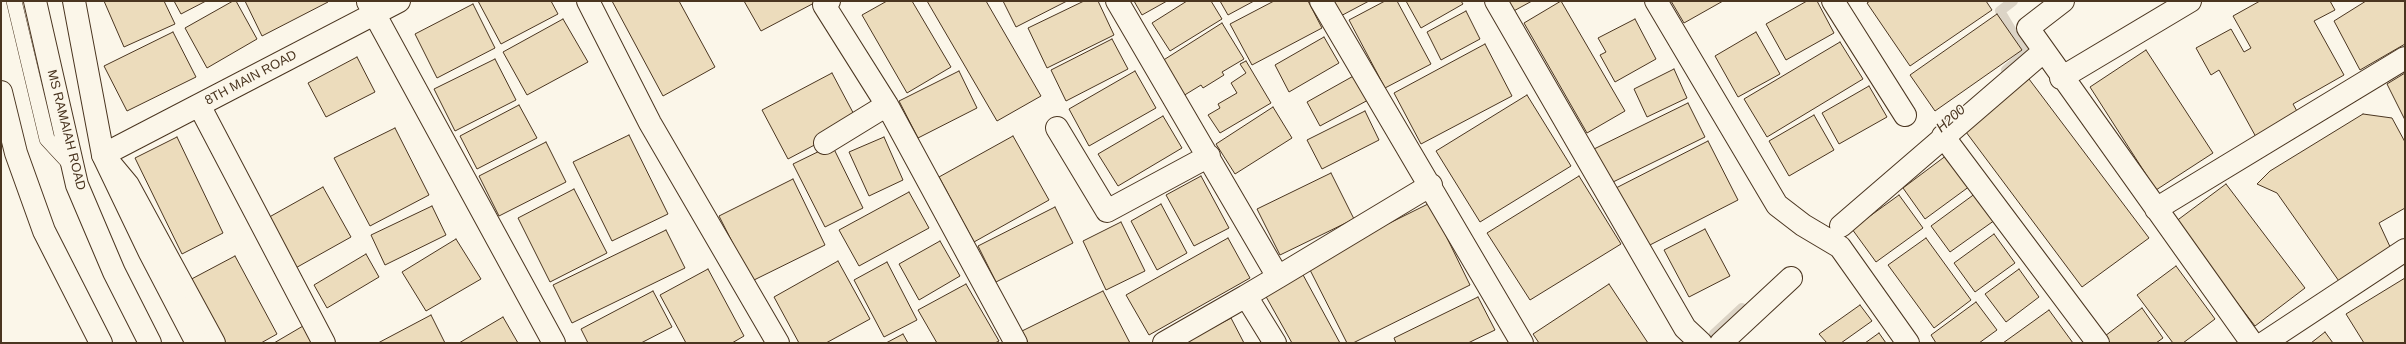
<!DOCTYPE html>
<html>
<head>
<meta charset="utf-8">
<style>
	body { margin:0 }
	#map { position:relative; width:2406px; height:344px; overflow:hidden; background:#fbf6e9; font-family:Helvetica,sans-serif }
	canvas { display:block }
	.frame { position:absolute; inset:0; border:2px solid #4a3520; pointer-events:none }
</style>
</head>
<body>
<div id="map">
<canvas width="2406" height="344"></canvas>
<div class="frame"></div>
</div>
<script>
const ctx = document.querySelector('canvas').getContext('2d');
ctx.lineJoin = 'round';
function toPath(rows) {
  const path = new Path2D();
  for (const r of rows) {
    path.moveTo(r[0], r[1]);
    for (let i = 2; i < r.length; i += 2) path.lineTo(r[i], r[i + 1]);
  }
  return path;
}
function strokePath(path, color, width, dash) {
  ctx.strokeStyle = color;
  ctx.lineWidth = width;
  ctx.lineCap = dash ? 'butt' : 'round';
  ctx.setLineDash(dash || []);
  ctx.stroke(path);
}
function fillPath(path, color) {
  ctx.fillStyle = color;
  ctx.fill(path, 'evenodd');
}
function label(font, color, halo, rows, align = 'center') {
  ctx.font = font + ' Helvetica,sans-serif';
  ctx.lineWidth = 3;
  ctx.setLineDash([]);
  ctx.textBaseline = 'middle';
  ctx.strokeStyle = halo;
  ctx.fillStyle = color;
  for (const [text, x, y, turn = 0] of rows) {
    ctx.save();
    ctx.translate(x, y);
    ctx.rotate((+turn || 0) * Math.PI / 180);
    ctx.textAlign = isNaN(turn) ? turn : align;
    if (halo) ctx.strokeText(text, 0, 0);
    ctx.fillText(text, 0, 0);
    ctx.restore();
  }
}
strokePath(toPath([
	[2006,70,2025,53,2000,11,2013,1],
	[1714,334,1742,308]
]), '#dcd4c6', 10);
const building = toPath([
	[104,1,164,1,175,24,124,47,104,1],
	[174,1,206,1,181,14,174,1],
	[233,1,236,1,257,39,207,68,185,28,233,1],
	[245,1,328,1,328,2,262,36,245,1],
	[478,1,551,1,558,14,501,44,478,1],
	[612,1,679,1,715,67,663,96,612,1],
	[744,1,815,1,816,2,761,31,744,1],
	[887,1,912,1,951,67,907,93,862,15,887,1],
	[927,1,986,1,1041,96,997,121,927,1],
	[1003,1,1067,1,1016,27,1003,1],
	[1084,1,1098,1,1114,35,1047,68,1028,28,1084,1],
	[1134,1,1167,1,1142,15,1134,1],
	[1187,1,1211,1,1222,19,1170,51,1152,23,1187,1],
	[1220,1,1254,1,1228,15,1220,1],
	[1274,1,1308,1,1322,28,1252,65,1230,24,1274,1],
	[1325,1,1369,1,1335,19,1325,1],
	[1385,1,1397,1,1431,64,1385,88,1349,20,1385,1],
	[1406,1,1461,1,1463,4,1421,28,1406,1],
	[1503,1,1532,1,1510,13,1503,1],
	[1561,1,1625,111,1587,133,1524,23,1561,1],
	[1671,1,1723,1,1684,23,1671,1],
	[1807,1,1817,1,1834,33,1786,60,1766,24,1807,1],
	[1870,1,1986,1,1992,10,1910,66,1867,3,1870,1],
	[2260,1,2330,1,2335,10,2314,21,2344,75,2293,104,2298,113,2256,137,2219,70,2211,75,2196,48,2231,29,2244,52,2251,48,2233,16,2260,1],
	[2366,1,2405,1,2405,44,2360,70,2334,21,2366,1],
	[473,4,495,48,437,78,415,34,473,4],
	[1466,11,1480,39,1441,60,1427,32,1466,11],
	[1997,14,2022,50,1935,111,1910,75,1997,14],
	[563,19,588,62,527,95,503,52,563,19],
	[1635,19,1656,59,1615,82,1600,55,1606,52,1598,38,1635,19],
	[1222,23,1244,59,1222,72,1224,75,1203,88,1201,85,1183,96,1162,61,1222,23],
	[173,32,196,77,127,111,104,66,173,32],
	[1756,32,1780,74,1738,97,1715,56,1756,32],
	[1324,37,1339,63,1289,92,1275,65,1324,37],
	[1112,39,1128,69,1066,101,1051,70,1112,39],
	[1840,42,1863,79,1767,137,1744,99,1840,42],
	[1485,44,1512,96,1421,144,1394,93,1485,44],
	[2146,50,2213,153,2156,190,2090,87,2146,50],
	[357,57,375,92,326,117,308,83,357,57],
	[495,59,516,100,455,131,434,89,495,59],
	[1246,61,1271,103,1220,133,1208,115,1220,108,1218,104,1237,93,1231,83,1246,73,1240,64,1246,61],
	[1674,69,1687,98,1647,117,1634,89,1674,69],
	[959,71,977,108,918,138,899,101,959,71],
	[1135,71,1156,108,1089,146,1069,109,1135,71],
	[832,73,858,122,788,159,762,110,832,73],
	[2405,73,2405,120,2387,84,2405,73],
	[1357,74,1370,99,1320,126,1307,102,1357,74],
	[2029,79,2149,238,2082,287,1963,128,2029,79],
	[1869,86,1887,117,1839,144,1822,113,1869,86],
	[1527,95,1571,166,1480,222,1436,151,1527,95],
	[1688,103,1705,137,1611,183,1594,149,1688,103],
	[519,105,537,138,477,169,460,136,519,105],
	[1273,107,1292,138,1235,174,1216,144,1273,107],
	[1365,111,1379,140,1322,169,1307,140,1365,111],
	[2363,114,2392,118,2405,142,2405,208,2379,223,2392,251,2341,284,2277,193,2257,184,2270,171,2363,114],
	[1814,115,1834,150,1789,176,1769,141,1814,115],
	[1163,116,1182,148,1118,186,1098,154,1163,116],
	[395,128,429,195,370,226,334,158,395,128],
	[629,135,668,214,612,241,573,162,629,135],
	[1013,136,1049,200,974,242,939,177,1013,136],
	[177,137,223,233,182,254,135,158,177,137],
	[884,137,903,180,869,196,849,152,884,137],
	[1708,141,1738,200,1646,247,1616,188,1708,141],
	[546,142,566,182,499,216,479,176,546,142],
	[832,145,863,208,825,227,793,164,832,145],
	[1947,155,1970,186,1925,219,1903,188,1947,155],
	[1331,173,1354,219,1280,255,1257,209,1331,173],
	[1201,176,1229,228,1194,246,1166,195,1201,176],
	[1579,176,1621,244,1530,300,1487,233,1579,176],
	[793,179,825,245,752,281,719,216,793,179],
	[2226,184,2305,288,2255,326,2175,222,2226,184],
	[323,187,351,237,292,270,264,220,323,187],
	[574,189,607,253,550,282,518,218,574,189],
	[909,192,929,228,859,266,839,230,909,192],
	[1976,193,1995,220,1950,252,1931,226,1976,193],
	[1899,195,1923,228,1876,262,1852,229,1899,195],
	[1430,203,1470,285,1353,343,1347,343,1307,264,1430,203],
	[1161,204,1187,253,1157,270,1131,221,1161,204],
	[432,206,446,235,385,265,371,235,432,206],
	[1055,207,1073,243,996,282,978,246,1055,207],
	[1121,222,1145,271,1106,290,1083,241,1121,222],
	[1705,229,1730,276,1689,297,1664,250,1705,229],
	[666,230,685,268,572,323,553,285,666,230],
	[1994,234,2015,263,1975,292,1954,263,1994,234],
	[1228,238,1250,278,1149,335,1126,295,1228,238],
	[1926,238,1971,300,1934,328,1888,265,1926,238],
	[456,239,481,279,426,311,402,272,456,239],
	[940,241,960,276,919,300,899,264,940,241],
	[366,254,379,277,327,308,314,285,366,254],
	[235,256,277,334,261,343,216,343,184,283,235,256],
	[838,261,870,319,826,343,799,343,774,297,838,261],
	[887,262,917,320,884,337,854,280,887,262],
	[2176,266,2215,319,2183,343,2173,343,2137,295,2176,266],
	[708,269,744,336,732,343,686,343,660,295,708,269],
	[2019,269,2039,297,2006,322,1985,294,2019,269],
	[1302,273,1340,343,1292,343,1264,293,1302,273],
	[2405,278,2405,343,2364,343,2346,314,2405,278],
	[966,284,999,341,995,343,937,343,918,310,966,284],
	[1609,284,1648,343,1539,343,1533,334,1609,284],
	[653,291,672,327,641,343,588,343,581,329,653,291],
	[1103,291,1130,343,1028,343,1022,331,1103,291],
	[1478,297,1495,330,1468,343,1396,343,1394,338,1478,297],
	[1976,302,1997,330,1979,343,1936,343,1931,335,1976,302],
	[1860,305,1872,321,1841,343,1827,343,1819,334,1860,305],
	[2142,308,2163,338,2156,343,2110,343,2105,336,2142,308],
	[2049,310,2073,343,2003,343,2049,310],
	[431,315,445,343,378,343,431,315],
	[503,317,518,343,459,343,503,317],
	[1231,318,1244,343,1184,343,1231,318],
	[303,326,313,343,274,343,303,326],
	[2325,332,2333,343,2311,343,2325,332],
	[1879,333,1886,343,1865,343,1879,333],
	[903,334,908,343,886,343,903,334]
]);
fillPath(building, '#ecdcbc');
strokePath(building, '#4a3520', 1);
const lane = toPath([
	[14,1,47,139,72,166]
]);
const street = toPath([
	[588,1,650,123,778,343],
	[829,1,824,5,887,105,1016,343],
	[1117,1,1278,277,1246,296,1275,343],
	[1321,1,1522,343],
	[1496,1,1685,328,1701,343],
	[1656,1,1777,205,1803,225,1840,247,1908,343],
	[1833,1,1905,115],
	[2063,1,2028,28,2252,343],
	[368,2,554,343],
	[2061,78,2190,1],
	[1,92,16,153,44,231,101,343],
	[199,105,324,343],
	[1057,128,1107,211,1209,156],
	[1943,136,2098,343],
	[825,143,887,105],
	[2156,209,2405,58],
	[1841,226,2043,52],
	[1278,277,1431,185],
	[214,343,128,185,103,155,399,1],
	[1164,343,1246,296],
	[1721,343,1791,278],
	[2264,343,2405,250]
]);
const secondary = toPath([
	[35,1,77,185,114,272,150,343],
	[74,1,103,155,150,253,197,343]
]);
strokePath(lane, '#4a3520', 16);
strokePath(street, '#4a3520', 24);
strokePath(secondary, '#4a3520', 24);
strokePath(lane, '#fbf6e9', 15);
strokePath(street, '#fbf6e9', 22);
strokePath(secondary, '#fbf6e9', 22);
label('13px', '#4a3520', '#fbf6e9', [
	["8TH MAIN ROAD",251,78,-28],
	["MS RAMAIAH ROAD",66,130,76]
]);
label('italic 14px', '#4a3520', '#fbf6e9', [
	["H200",1951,119,-42]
]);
</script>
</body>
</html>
